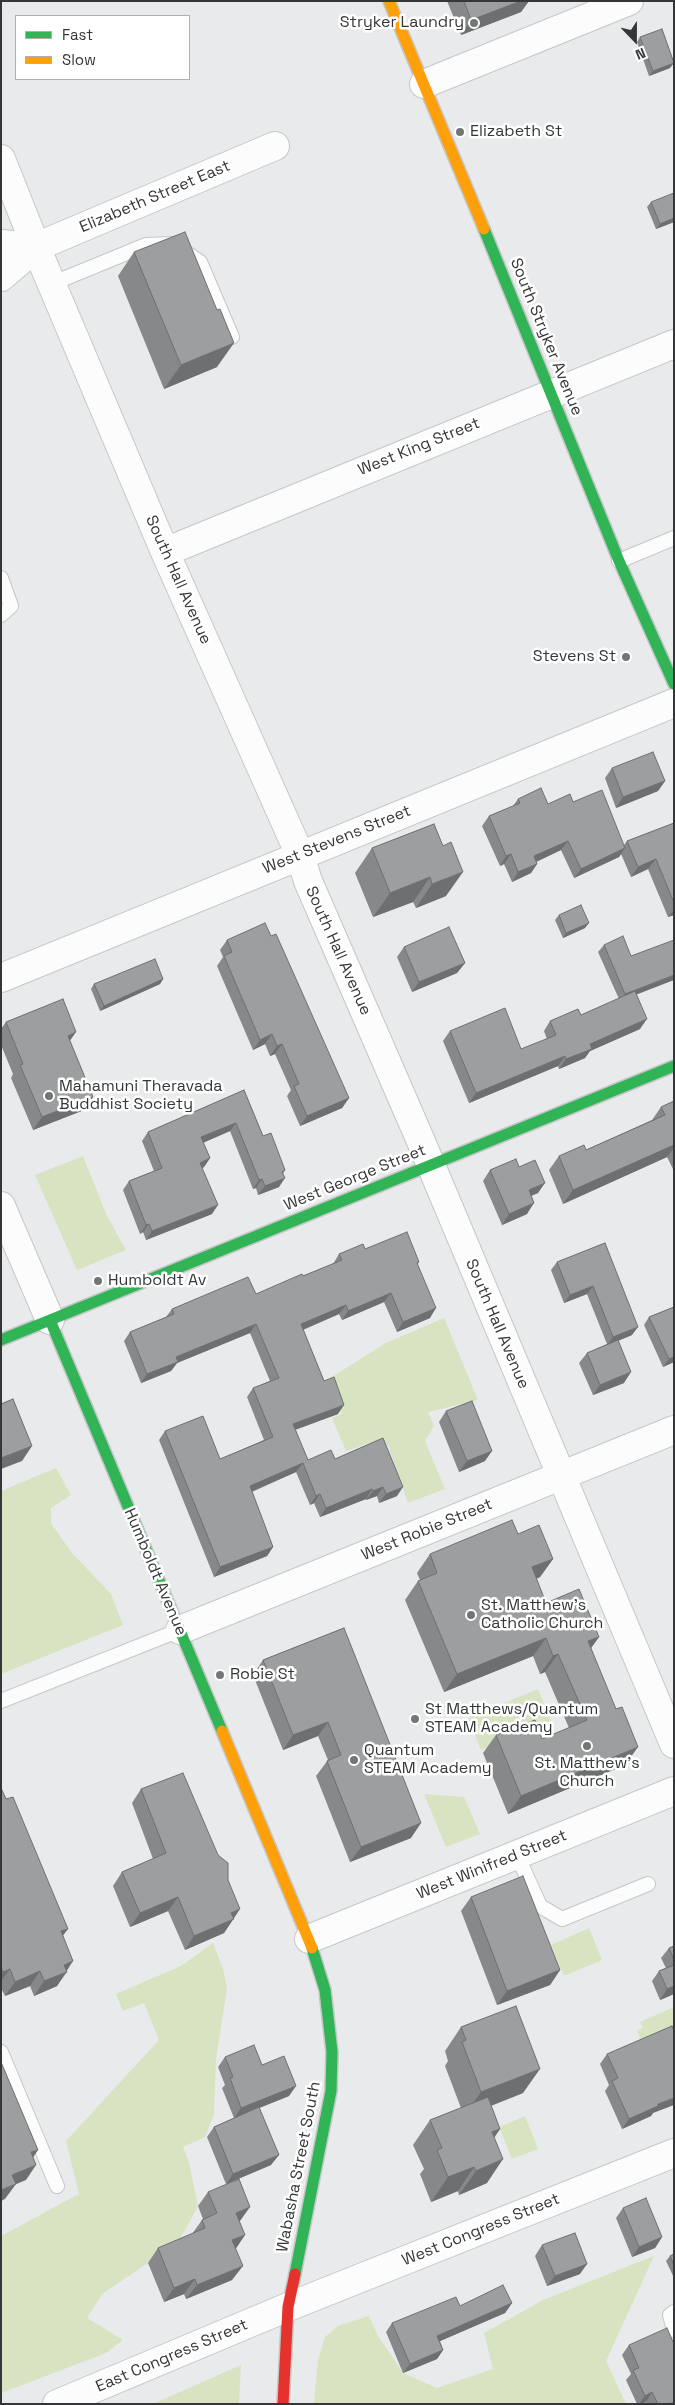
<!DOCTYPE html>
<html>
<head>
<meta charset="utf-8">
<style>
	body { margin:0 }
	#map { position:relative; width:675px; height:2405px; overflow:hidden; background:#e9eaec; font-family:"Space Grotesk",sans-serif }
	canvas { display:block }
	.frame { position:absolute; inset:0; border:2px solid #353637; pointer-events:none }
	.legend { position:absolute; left:15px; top:15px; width:175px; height:65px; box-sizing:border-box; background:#fff; border:1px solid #aeafaf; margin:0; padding:6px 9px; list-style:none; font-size:15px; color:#353637 }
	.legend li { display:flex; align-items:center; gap:10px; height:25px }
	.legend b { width:25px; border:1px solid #aeafaf }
	.north { position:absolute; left:610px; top:15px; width:50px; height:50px; -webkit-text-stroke:4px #fff; paint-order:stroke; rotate:158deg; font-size:14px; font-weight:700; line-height:20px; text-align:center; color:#353637 }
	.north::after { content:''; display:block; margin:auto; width:18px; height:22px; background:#353637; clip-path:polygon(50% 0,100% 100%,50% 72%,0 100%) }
</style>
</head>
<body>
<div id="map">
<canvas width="675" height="2405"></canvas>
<div class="frame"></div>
<ul class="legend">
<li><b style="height:6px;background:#30b455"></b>Fast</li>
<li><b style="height:6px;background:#ff9f0a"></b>Slow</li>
</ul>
<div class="north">N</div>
</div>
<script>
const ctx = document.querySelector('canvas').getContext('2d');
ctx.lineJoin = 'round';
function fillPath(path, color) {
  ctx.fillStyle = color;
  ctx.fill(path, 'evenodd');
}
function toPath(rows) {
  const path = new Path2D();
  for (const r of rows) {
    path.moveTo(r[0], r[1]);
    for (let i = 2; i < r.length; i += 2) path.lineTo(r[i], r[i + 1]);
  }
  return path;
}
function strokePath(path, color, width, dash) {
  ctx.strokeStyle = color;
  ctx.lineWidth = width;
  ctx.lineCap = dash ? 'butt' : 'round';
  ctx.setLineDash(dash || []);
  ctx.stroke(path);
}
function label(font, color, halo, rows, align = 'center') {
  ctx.font = font + ' "Space Grotesk",sans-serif';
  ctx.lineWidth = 5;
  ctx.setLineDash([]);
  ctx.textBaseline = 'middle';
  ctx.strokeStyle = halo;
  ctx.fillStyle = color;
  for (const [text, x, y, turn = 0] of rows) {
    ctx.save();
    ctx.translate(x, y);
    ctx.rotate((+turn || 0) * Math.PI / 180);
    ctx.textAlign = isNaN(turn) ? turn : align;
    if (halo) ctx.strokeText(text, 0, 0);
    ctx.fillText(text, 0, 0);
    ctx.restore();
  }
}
fillPath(toPath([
	[83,1156,107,1216,126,1250,77,1270,35,1175],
	[444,1318,478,1400,428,1412,434,1426,425,1441,445,1489,408,1503,388,1445,378,1440,346,1451,332,1418,342,1414,327,1380,386,1343],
	[56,1468,71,1495,51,1508,51,1523,72,1553,111,1594,123,1625,1,1674,1,1491],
	[538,1689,551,1721,481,1750,468,1718],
	[424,1794,464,1797,480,1834,446,1847],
	[589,1928,602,1960,564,1976,551,1945],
	[213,1943,223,1969,227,1988,216,2059,214,2114,205,2137,183,2147,189,2162,198,2206,173,2252,148,2263,102,2294,87,2318,123,2340,106,2353,1,2393,1,2236,79,2194,66,2141,159,2040,144,2003,123,2011,116,1994,181,1966],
	[674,2007,674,2059,642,2043,637,2030,643,2028,640,2022],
	[525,2116,538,2149,512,2159,499,2127],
	[654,2256,606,2361,626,2404,314,2404,318,2360,325,2337,338,2326,369,2316,378,2336,403,2373,437,2388,493,2369,484,2333,543,2300],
	[241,2365,239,2404,153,2404]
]), '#d8e3c1');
const lane = toPath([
	[51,284,146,245,173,244,200,262,232,337],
	[619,561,674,538],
	[1,578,11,606,1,615],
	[1,1701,180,1630],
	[517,1855,540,1906,562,1919,648,1884],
	[1,2052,57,2186],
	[674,2312,670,2315,674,2330]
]);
const street = toPath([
	[424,84,629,1],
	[1,159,36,247,165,552,300,855,308,881,420,1139,674,1744],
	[1,244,36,247],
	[1,277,36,247,275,146],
	[165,552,674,344],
	[1,978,674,703],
	[1,1206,50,1320],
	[180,1630,674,1430],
	[309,1939,674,1791],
	[57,2404,288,2307,674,2153]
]);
const fast = toPath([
	[484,229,619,561,674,684],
	[50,1320,222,1731],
	[1,1340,674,1066],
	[295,2274,331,2091,332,2052,325,1990,312,1948]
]);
const slow = toPath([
	[389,1,484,229],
	[222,1731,312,1948]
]);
const jam = toPath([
	[283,2404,288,2307,295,2274]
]);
strokePath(lane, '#c5c6c7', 16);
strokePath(street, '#c5c6c7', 30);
strokePath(fast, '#c5c6c7', 14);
strokePath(slow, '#c5c6c7', 14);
strokePath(jam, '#c5c6c7', 14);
strokePath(lane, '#fcfcfc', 14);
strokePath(street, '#fcfcfc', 28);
strokePath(fast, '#30b455', 11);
strokePath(slow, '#ff9f0a', 11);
strokePath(jam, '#e5322d', 11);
fillPath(toPath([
	[447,1,529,1,521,12,461,35],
	[640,37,670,68,649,76,637,42],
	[651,202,674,222,656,229,647,207],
	[134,252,217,310,217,367,164,389,118,276],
	[612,768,665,781,658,791,616,808,605,778],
	[518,799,548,804,573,802,624,845,627,841,674,823,674,915,668,917,648,869,631,877,621,854,619,857,574,878,561,850,536,862,537,864,531,873,512,882,504,864,500,866,482,826,489,816,513,806],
	[434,824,446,896,416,908,413,902,373,917,355,873,372,848],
	[559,915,585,928,563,938,555,920],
	[227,940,349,1098,342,1108,300,1126,287,1096,291,1090,275,1054,270,1056,265,1044,253,1050,217,966,223,957,220,950],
	[604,945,637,995,640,1029,590,1051,585,1058,559,1069,558,1066,469,1103,443,1041,450,1031,521,1049,547,1039,544,1031,550,1021,581,1015,619,999,598,952],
	[404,947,465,963,457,973,412,992,397,957],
	[163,979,160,984,100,1011,91,989,94,984],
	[6,1022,70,1041,84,1110,33,1130,11,1078,13,1074,1,1045,1,1029],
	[244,1090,263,1136,285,1170,283,1174,279,1187,258,1195,256,1188,253,1189,230,1131,203,1143,210,1158,204,1167,202,1168,212,1214,146,1240,143,1232,140,1234,123,1190,129,1181,154,1171,142,1141,148,1132],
	[674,1101,674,1171,667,1157,563,1204,549,1170,559,1156,586,1150,652,1120,661,1107],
	[519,1167,538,1193,531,1196,527,1214,502,1225,483,1181,490,1170],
	[605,1243,632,1335,618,1341,624,1383,593,1395,579,1363,587,1353,607,1344,587,1294,564,1303,551,1270,557,1262],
	[365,1249,419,1262,417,1265,430,1318,397,1332,384,1302,342,1320,339,1314,303,1330,338,1414,295,1430,308,1460,335,1459,383,1438,397,1496,379,1503,377,1496,366,1500,366,1499,320,1517,314,1503,310,1505,296,1472,252,1492,273,1547,267,1556,214,1577,159,1440,165,1431,220,1459,264,1440,247,1397,253,1388,270,1381,250,1333,177,1363,171,1371,141,1383,124,1341,130,1332,166,1317,172,1309,256,1294,333,1264,339,1254],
	[674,1307,674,1362,663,1367,644,1325,649,1317],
	[446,1411,485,1461,459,1472,439,1422],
	[518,1534,553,1559,540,1577,536,1579,546,1603,599,1637,591,1648,625,1765,508,1814,483,1753,496,1735,542,1739,569,1728,545,1672,540,1674,533,1656,444,1692,405,1600,418,1581,420,1580,417,1573,430,1554],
	[344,1628,411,1838,350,1862,316,1776,328,1760,318,1736,283,1750,253,1675,263,1660],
	[1,1788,68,1929,63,1935,67,1972,57,1986,34,1996,30,1986,5,1996,1,1988],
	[141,1789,228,1880,234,1918,224,1933,185,1950,168,1911,130,1927,113,1886,122,1872,153,1859,132,1803],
	[471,1897,560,1970,550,1985,497,2005,461,1911],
	[674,1946,674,1994,660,2000,652,1981,659,1971,666,1968,661,1958,669,1948],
	[461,2027,523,2093,491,2106,500,2129,494,2137,487,2183,459,2195,458,2191,431,2202,420,2174,424,2169,413,2145,430,2120,461,2108,445,2066,448,2061,445,2051],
	[607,2054,653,2113,651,2116,622,2129,605,2091,609,2085,600,2064],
	[225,2057,262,2065,289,2096,259,2108,271,2165,226,2184,207,2137,214,2127,234,2118,222,2088,225,2085,218,2067],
	[208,2192,240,2221,239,2222,236,2248,232,2280,186,2299,184,2294,164,2302,148,2263,158,2248,192,2234,202,2220,203,2219,198,2206],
	[623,2208,662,2237,655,2248,632,2257,616,2218],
	[542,2245,580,2274,547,2286,535,2256],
	[674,2254,674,2278,666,2261,670,2256],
	[512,2303,505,2313,440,2341,443,2350,437,2359,403,2373,386,2332,392,2323,460,2306],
	[629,2345,674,2404,646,2404,646,2402,642,2404,637,2404,626,2380,631,2374,622,2355]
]), '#87888a');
fillPath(toPath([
	[521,1,529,1,521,12,461,35,471,20],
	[674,63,670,68,649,76,653,71],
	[674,218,674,222,656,229,660,224],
	[234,343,217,367,164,389,181,365],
	[665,781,658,791,616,808,623,797],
	[568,841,561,850,527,866,534,856],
	[625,848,619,857,574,878,581,869],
	[511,854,504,864,500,866,506,856],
	[656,859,648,869,631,877,638,867],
	[537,864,531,873,512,882,518,872],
	[463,872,446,896,416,908,432,884],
	[430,877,413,902,373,917,390,893],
	[674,910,674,915,668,917],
	[589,923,585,928,563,938,566,933],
	[465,963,457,973,412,992,419,982],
	[674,975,674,980,620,1001,625,994],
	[163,979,160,984,100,1011,104,1006],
	[647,1019,640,1029,590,1051,585,1058,559,1069,566,1059,590,1044],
	[76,1032,67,1045,68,1036],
	[272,1034,265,1044,253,1050,260,1040],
	[282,1044,275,1054,270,1056,277,1046],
	[565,1056,558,1066,469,1103,476,1093],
	[93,1097,84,1110,33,1130,42,1117],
	[349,1098,342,1108,300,1126,307,1116],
	[236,1123,230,1131,195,1146,201,1137],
	[674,1145,674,1148,667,1157,563,1204,573,1190],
	[210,1158,204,1167,194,1172,200,1163],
	[285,1178,279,1187,258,1195,265,1186],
	[262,1179,256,1188,253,1189,259,1180],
	[545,1183,538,1193,521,1200,529,1190],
	[534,1203,527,1214,502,1225,509,1214],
	[218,1205,212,1214,146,1240,152,1231],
	[149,1224,143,1232,140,1234,146,1225],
	[593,1286,587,1294,564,1303,570,1295],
	[391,1293,384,1302,342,1320,348,1311],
	[346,1305,339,1314,295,1333,301,1324],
	[436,1308,430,1318,397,1332,403,1322],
	[256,1324,250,1333,177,1363,171,1371,141,1383,147,1374,176,1357],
	[638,1327,632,1335,607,1345,613,1337],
	[674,1357,674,1362,663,1367,669,1359],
	[631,1372,624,1383,593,1395,600,1385],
	[344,1405,338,1414,286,1433,293,1424],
	[32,1446,22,1461,1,1469,1,1458],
	[492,1451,485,1461,459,1472,467,1461],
	[303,1463,296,1472,243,1495,250,1486],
	[383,1487,377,1496,366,1500,373,1491],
	[403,1487,397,1496,379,1503,386,1494],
	[372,1489,366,1499,320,1517,326,1508],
	[320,1494,314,1503,310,1505,316,1496],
	[273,1547,267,1556,214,1577,220,1567],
	[553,1559,540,1577,519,1586,532,1567],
	[599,1637,586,1655,588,1641],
	[546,1638,533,1656,444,1692,457,1674],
	[558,1654,545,1672,540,1674,553,1656],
	[328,1722,318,1736,283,1750,293,1735],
	[638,1747,625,1765,508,1814,521,1796],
	[421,1823,411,1838,350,1862,361,1847],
	[178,1897,168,1911,130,1927,140,1913],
	[240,1909,224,1933,185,1950,194,1936,231,1913],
	[68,1929,57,1943,61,1931],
	[73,1961,57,1986,34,1996,44,1981,64,1965],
	[10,1969,1,1981,1,1974,3,1972],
	[560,1970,550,1985,497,2005,507,1991],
	[40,1971,30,1986,5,1996,15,1982],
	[674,1986,674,1994,660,2000,667,1989],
	[540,2069,523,2093,464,2116,481,2092],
	[296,2086,289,2096,234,2118,241,2108],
	[674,2098,674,2105,653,2113,651,2116,622,2129,629,2119,658,2104],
	[500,2129,484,2153,492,2132],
	[38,2150,28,2165,31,2152],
	[279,2155,271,2165,226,2184,233,2174],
	[503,2159,487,2183,459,2195,476,2171],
	[36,2165,26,2180,2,2190,12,2175],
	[474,2167,458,2191,431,2202,448,2177],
	[16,2184,5,2199,1,2201,1,2190],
	[250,2207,240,2221,225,2227,236,2213],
	[245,2235,235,2250,232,2240],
	[662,2237,655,2248,632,2257,639,2247],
	[587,2264,580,2274,547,2286,555,2276],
	[243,2266,232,2280,186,2299,197,2285],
	[195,2279,184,2294,164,2302,174,2288],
	[512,2303,505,2313,431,2345,437,2336],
	[443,2350,437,2359,403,2373,410,2364],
	[652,2392,646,2402,642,2404,639,2404,645,2396]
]), '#6e6f70');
const building = toPath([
	[464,1,521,1,471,20,464,1],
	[662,29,674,63,653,71,640,37,662,29],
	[674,193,674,218,660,224,651,202,674,193],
	[185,232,217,310,220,309,234,343,181,365,134,252,185,232],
	[653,752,665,781,623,797,612,768,653,752],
	[541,788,548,804,570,794,573,802,602,790,625,848,581,869,568,841,534,856,537,864,518,872,511,854,506,856,489,816,520,803,518,799,541,788],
	[674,823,674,903,656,859,638,867,627,841,674,823],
	[434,824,443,846,451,842,463,872,432,884,430,877,390,893,372,848,434,824],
	[581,905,589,923,566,933,559,915,581,905],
	[265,923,271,936,276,934,349,1098,307,1116,294,1086,299,1084,282,1044,277,1046,272,1034,260,1040,224,956,232,952,227,940,265,923],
	[449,927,465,963,419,982,404,947,449,927],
	[623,936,631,956,674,940,674,975,625,994,604,945,623,936],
	[155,959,163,979,104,1006,94,984,155,959],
	[635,991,647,1019,590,1044,592,1049,566,1059,565,1056,476,1093,450,1031,505,1008,521,1049,556,1035,550,1021,578,1009,581,1015,635,991],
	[63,999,76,1032,68,1036,93,1097,42,1117,20,1065,23,1064,6,1022,63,999],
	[244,1090,263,1136,271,1133,285,1170,282,1172,285,1178,265,1186,262,1179,259,1180,236,1123,201,1137,210,1158,200,1163,218,1205,152,1231,149,1224,146,1225,129,1181,162,1168,148,1132,244,1090],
	[674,1101,674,1145,573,1190,559,1156,584,1145,586,1150,665,1115,661,1107,674,1101],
	[516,1159,519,1167,535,1160,545,1183,529,1190,534,1203,509,1214,490,1170,516,1159],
	[407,1232,419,1262,417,1263,436,1308,403,1322,391,1293,348,1311,346,1305,301,1324,324,1381,334,1377,344,1405,293,1424,308,1460,331,1450,335,1459,383,1438,403,1487,386,1494,383,1487,373,1491,372,1489,326,1508,320,1494,316,1496,303,1463,250,1486,273,1547,220,1567,165,1431,203,1416,220,1459,273,1437,253,1388,279,1378,256,1324,176,1357,178,1362,147,1374,130,1332,174,1314,172,1309,248,1277,256,1294,302,1274,303,1276,342,1260,339,1254,363,1244,365,1249,407,1232],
	[605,1243,638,1327,613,1337,593,1286,570,1295,557,1262,605,1243],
	[674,1307,674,1357,669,1359,649,1317,674,1307],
	[618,1340,631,1372,600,1385,587,1353,618,1340],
	[13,1399,32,1446,1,1458,1,1404,13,1399],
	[472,1401,492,1451,467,1461,446,1411,472,1401],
	[512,1520,518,1534,539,1525,553,1559,532,1567,546,1603,579,1589,599,1637,588,1641,616,1709,622,1707,638,1747,521,1796,496,1735,535,1720,542,1739,587,1720,558,1654,553,1656,546,1638,457,1674,418,1581,437,1573,430,1554,512,1520],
	[344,1628,421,1823,361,1847,327,1761,341,1755,328,1722,293,1735,263,1660,344,1628],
	[183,1773,218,1855,228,1863,228,1880,240,1909,231,1913,234,1919,194,1936,178,1897,140,1913,122,1872,166,1853,141,1789,183,1773],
	[1,1788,6,1799,13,1797,68,1929,61,1931,73,1961,64,1965,67,1972,44,1981,40,1971,15,1982,10,1969,3,1972,1,1967,1,1788],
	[523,1876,560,1970,507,1991,471,1897,523,1876],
	[674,1946,674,1960,669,1948,674,1946],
	[674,1965,674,1986,667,1989,659,1971,674,1965],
	[516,2006,540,2069,481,2092,462,2042,466,2040,461,2027,516,2006],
	[672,2026,674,2031,674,2098,658,2104,658,2106,629,2119,612,2081,618,2078,607,2054,672,2026],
	[254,2045,262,2065,284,2056,296,2086,241,2108,230,2078,233,2077,225,2057,254,2045],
	[1,2062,38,2150,31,2152,36,2165,12,2175,16,2184,1,2190,1,2062],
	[488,2097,500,2129,492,2132,503,2159,476,2171,474,2167,448,2177,437,2150,442,2148,430,2120,488,2097],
	[259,2107,279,2155,233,2174,214,2127,259,2107],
	[239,2179,250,2207,236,2213,245,2235,232,2240,243,2266,197,2285,195,2279,174,2288,158,2248,205,2228,202,2220,217,2213,208,2192,239,2179],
	[646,2198,662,2237,639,2247,623,2208,646,2198],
	[575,2233,587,2264,555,2276,542,2245,575,2233],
	[674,2254,674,2265,670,2256,674,2254],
	[503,2285,512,2303,437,2336,443,2350,410,2364,392,2323,456,2297,460,2306,503,2285],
	[667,2328,673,2342,674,2341,674,2403,658,2404,652,2392,645,2396,633,2370,639,2368,629,2345,667,2328]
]);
fillPath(building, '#9d9ea0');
strokePath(building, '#6e6f70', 1);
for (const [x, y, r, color] of [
	[474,23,5,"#747576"],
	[460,132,5,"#747576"],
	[626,657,5,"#747576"],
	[49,1096,5,"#747576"],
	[98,1281,5,"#747576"],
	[471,1615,5,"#747576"],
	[220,1675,5,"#747576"],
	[415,1719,5,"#747576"],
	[587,1746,5,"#747576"],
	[354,1760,5,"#747576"]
]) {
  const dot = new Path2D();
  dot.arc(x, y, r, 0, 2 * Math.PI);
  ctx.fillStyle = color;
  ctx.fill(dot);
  strokePath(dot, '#fff', 2);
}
label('16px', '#353637', '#fff', [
	["Stryker Laundry",464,23,"right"],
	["Elizabeth St",470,132],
	["Stevens St",616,657,"right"],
	["Mahamuni Theravada",59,1087],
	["Buddhist Society",59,1105],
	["Humboldt Av",108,1281],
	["St. Matthew's",481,1606],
	["Catholic Church",481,1624],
	["Robie St",230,1675],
	["St Matthews/Quantum",425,1710],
	["STEAM Academy",425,1728],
	["Quantum",364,1751],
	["STEAM Academy",364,1769],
	["St. Matthew's",587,1764,"center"],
	["Church",587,1782,"center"]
], 'left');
label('16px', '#353637', '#fff', [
	["Elizabeth Street East",155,197,-23],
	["South Stryker Avenue",546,337,68],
	["West King Street",419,447,-22],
	["South Hall Avenue",178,580,66],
	["West Stevens Street",337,840,-22],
	["South Hall Avenue",338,951,66],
	["West George Street",355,1178,-22],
	["South Hall Avenue",497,1324,67],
	["West Robie Street",427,1530,-22],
	["Humboldt Avenue",155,1572,67],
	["West Winifred Street",492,1865,-22],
	["Wabasha Street South",299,2167,-79],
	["West Congress Street",481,2230,-22],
	["East Congress Street",172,2356,-23]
]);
</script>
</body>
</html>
